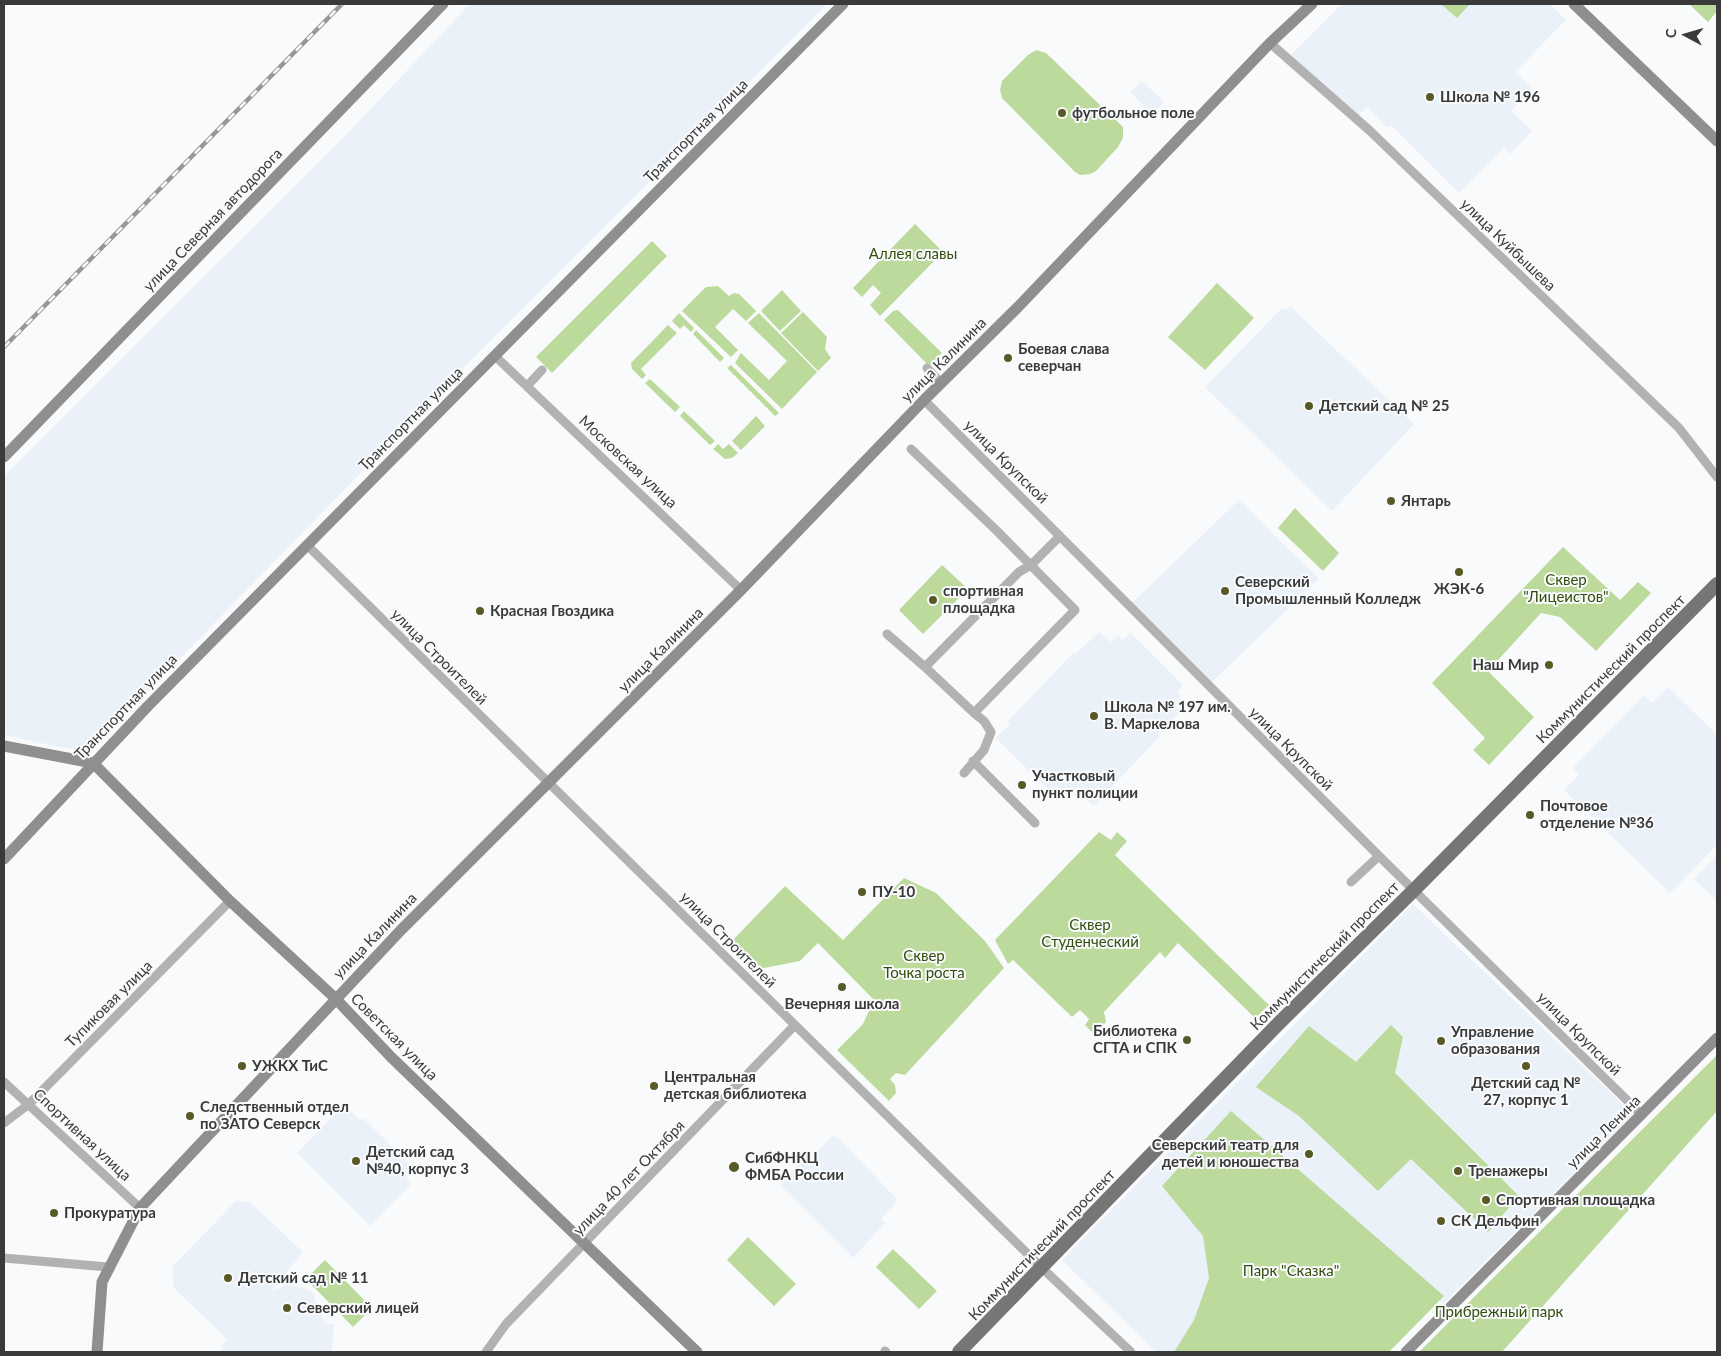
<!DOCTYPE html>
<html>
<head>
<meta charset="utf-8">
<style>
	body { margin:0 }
	#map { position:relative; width:1721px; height:1356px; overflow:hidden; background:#f9fafb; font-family:Lato,sans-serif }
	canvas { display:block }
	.frame { position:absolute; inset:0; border:5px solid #3a3a3b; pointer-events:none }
	.north { position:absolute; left:1661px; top:10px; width:50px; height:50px; -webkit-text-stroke:4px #f9fafb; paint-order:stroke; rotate:276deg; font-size:14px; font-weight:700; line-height:20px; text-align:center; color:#3a3a3b }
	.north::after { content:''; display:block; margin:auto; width:18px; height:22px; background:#3a3a3b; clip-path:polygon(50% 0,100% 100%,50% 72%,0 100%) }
</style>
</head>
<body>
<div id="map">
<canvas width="1721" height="1356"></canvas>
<div class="frame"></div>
<div class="north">С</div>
</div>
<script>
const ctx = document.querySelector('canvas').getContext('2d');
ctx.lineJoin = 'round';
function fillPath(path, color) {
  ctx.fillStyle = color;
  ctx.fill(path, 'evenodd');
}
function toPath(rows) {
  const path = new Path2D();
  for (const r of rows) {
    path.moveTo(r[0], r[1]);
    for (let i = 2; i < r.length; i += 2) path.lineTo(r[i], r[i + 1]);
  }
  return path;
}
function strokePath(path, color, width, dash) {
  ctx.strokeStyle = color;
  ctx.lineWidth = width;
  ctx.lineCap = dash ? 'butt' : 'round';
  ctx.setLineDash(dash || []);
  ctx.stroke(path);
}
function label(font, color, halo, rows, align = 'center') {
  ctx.font = font + ' Lato,sans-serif';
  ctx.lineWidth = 4;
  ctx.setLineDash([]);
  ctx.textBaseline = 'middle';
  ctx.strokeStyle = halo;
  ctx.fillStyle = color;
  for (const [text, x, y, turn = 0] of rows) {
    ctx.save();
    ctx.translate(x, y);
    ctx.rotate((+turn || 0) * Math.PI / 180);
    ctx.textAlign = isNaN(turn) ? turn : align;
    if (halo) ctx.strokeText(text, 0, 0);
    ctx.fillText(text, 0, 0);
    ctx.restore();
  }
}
fillPath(toPath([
	[470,4,827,4,450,381,88,753,4,735,4,476,347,134],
	[1342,4,1550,4,1566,20,1515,72,1532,88,1511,111,1532,131,1510,154,1504,148,1459,193,1392,126,1387,127,1367,107,1356,118,1291,55],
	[1143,79,1142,81,1164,102,1152,114,1130,92],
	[1290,306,1414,424,1332,511,1205,387,1283,307,1286,310],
	[1239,500,1319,579,1212,682,1132,603],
	[1099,632,1111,642,1118,635,1123,640,1130,632,1183,685,1177,692,1181,697,1174,704,1181,711,1158,733,1160,736,1094,806,1073,788,1060,801,996,738,1010,724,1008,721,1074,652,1076,654],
	[1668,687,1717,735,1717,845,1670,893,1564,790,1579,775,1573,768,1644,695,1652,703],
	[1717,855,1717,901,1694,879],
	[1413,904,1633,1114,1443,1304,1323,1202,1173,1352,1156,1352,1062,1260],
	[344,1105,360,1120,363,1118,415,1169,406,1178,411,1184,370,1226,297,1153],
	[833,1135,838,1138,896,1198,895,1203,881,1219,885,1223,853,1258,780,1185,806,1157,810,1159],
	[236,1201,250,1202,303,1252,271,1292,287,1284,312,1291,325,1323,334,1324,332,1352,221,1352,223,1343,227,1339,174,1288,172,1267]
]), '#eaf1f8');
fillPath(toPath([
	[1441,4,1470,4,1457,18],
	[1689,4,1717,4,1717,11,1708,22],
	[1036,50,1046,53,1123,127,1123,138,1118,147,1096,171,1090,174,1080,175,1075,172,1002,98,1000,90,1002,81,1028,55],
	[915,224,943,252,880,316,870,305,881,293,873,285,862,297,853,288],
	[652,241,667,256,552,373,536,357],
	[1217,283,1254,318,1205,370,1168,337],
	[718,286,729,296,734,293,739,294,756,311,746,321,733,309,715,327,738,350,731,357,682,311,706,287],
	[782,290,801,311,780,331,761,311],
	[898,310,942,353,929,366,884,320,893,311],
	[803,312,827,337,825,349,831,358,818,371,781,333],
	[679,313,694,328,691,332,684,325,680,329,672,321],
	[759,313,817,372,782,409,735,363,741,353,769,380,787,361,748,323],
	[668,325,677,333,641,369,646,375,642,379,632,369,631,363],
	[696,330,724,358,720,362,693,334],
	[731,365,779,413,775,416,727,368],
	[650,379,680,407,675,412,645,383],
	[684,411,715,441,710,445,680,416],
	[756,416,765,426,741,450,732,441],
	[718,444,723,449,729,444,738,453,732,458,725,459,713,449],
	[1295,508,1339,553,1323,571,1278,528],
	[1563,547,1620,600,1638,582,1651,593,1596,651,1560,617,1541,613,1488,671,1534,717,1489,765,1473,750,1485,738,1432,683],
	[942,565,968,589,923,634,899,610],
	[1099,832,1111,840,1117,832,1127,841,1115,855,1269,1005,1255,1018,1178,943,1165,958,1160,952,1104,1012,1106,1022,1095,1035,1085,1025,1089,1019,1080,1010,1072,1017,1013,960,1008,964,995,940],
	[904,878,936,893,985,941,1004,968,905,1075,896,1073,890,1079,895,1085,896,1093,889,1101,837,1050,863,1024,874,1000,818,943,800,961,759,969,731,942,785,886,843,940],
	[1391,1025,1403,1037,1395,1073,1519,1196,1488,1232,1411,1159,1378,1191,1299,1116,1256,1087,1309,1026,1356,1062],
	[1717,1055,1717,1111,1502,1352,1419,1352],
	[1231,1111,1444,1296,1389,1352,1174,1352,1194,1320,1209,1278,1203,1236,1162,1186],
	[748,1237,796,1284,774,1306,727,1260],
	[893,1249,937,1291,919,1309,876,1267],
	[325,1260,372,1308,353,1327,306,1279]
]), '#bcda9c');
strokePath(toPath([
	[1270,43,1369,130,1679,428,1717,477],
	[495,356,741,590],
	[927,368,941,383],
	[527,386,542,370],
	[924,400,1379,856,1642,1115],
	[911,449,996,530,1075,610,974,713,925,667],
	[308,546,1042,1268,1131,1352],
	[887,634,925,667,1019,572,1031,565,1060,536],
	[973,761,1035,823],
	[964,773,984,750,991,732,984,721,974,713],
	[1351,882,1379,856],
	[4,1082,140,1208],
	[4,1123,29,1104,230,901],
	[4,1258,108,1267],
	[885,1351,886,1352],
	[486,1352,506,1324,795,1025]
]), '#b3b2b2', 9);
strokePath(toPath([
	[1574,4,1717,141],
	[4,457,443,4],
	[4,746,93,763,230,901,335,998,391,1057,697,1352],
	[4,859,148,706,843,4],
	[97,1352,102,1282,140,1208,401,930,741,590,924,400,1018,307,1270,43,1312,4],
	[1406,1352,1717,1038]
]), '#908f8f', 11);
strokePath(toPath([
	[959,1352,1279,1023,1414,890,1717,584]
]), '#777676', 14);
const rail = toPath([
	[4,347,342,4]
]);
strokePath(rail, '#969798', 4.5);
strokePath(rail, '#f9fafb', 2.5, [8]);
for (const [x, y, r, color] of [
	[1430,97,5,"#585926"],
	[1062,113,5,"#585926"],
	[1008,358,5,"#585926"],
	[1309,406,5,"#585926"],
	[1391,501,5,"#585926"],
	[1459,572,5,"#585926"],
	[1225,591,5,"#585926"],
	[933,600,5,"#585926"],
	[480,611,5,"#585926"],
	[1549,665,5,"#585926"],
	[1094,716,5,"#585926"],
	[1022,785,5,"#585926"],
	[1530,815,5,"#585926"],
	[862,892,5,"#585926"],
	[842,987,5,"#585926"],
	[1187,1040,5,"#585926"],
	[1441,1041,5,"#585926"],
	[242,1066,5,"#585926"],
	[1526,1066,5,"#585926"],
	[654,1086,5,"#585926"],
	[190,1116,5,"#585926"],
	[1309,1154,5,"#585926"],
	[356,1161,5,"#585926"],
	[734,1167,6,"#585926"],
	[1458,1171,5,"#585926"],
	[1486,1200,5,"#585926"],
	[54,1213,5,"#585926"],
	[1441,1221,5,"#585926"],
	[228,1278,5,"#585926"],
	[287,1308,5,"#585926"]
]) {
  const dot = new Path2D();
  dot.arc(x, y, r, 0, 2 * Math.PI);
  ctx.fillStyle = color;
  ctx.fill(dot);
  strokePath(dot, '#f9fafb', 2);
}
label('bold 15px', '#3a3a3b', '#f9fafb', [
	["Школа № 196",1440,97],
	["футбольное поле",1072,113],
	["Боевая слава",1018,349],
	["северчан",1018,366],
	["Детский сад № 25",1319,406],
	["Янтарь",1401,501],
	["Северский",1235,582],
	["Промышленный Колледж",1235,599],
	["ЖЭК-6",1459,589,"center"],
	["спортивная",943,591],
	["площадка",943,608],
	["Красная Гвоздика",490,611],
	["Наш Мир",1539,665,"right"],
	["Школа № 197 им.",1104,707],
	["В. Маркелова",1104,724],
	["Участковый",1032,776],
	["пункт полиции",1032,793],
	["Почтовое",1540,806],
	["отделение №36",1540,823],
	["ПУ-10",872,892],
	["Вечерняя школа",842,1004,"center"],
	["Библиотека",1177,1031,"right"],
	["СГТА и СПК",1177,1048,"right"],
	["Управление",1451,1032],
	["образования",1451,1049],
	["УЖКХ ТиС",252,1066],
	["Центральная",664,1077],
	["детская библиотека",664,1094],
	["Детский сад №",1526,1083,"center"],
	["27, корпус 1",1526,1100,"center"],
	["Следственный отдел",200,1107],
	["по ЗАТО Северск",200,1124],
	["Северский театр для",1299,1145,"right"],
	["детей и юношества",1299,1162,"right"],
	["Детский сад",366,1152],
	["№40, корпус 3",366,1169],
	["СибФНКЦ",745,1158],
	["ФМБА России",745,1175],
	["Тренажеры",1468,1171],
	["Спортивная площадка",1496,1200],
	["Прокуратура",64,1213],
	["СК Дельфин",1451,1221],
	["Детский сад № 11",238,1278],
	["Северский лицей",297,1308]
], 'left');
label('15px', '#3a3a3b', '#f9fafb', [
	["Транспортная улица",696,131,-45],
	["улица Северная автодорога",213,220,-46],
	["улица Куйбышева",1508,245,44],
	["улица Калинина",944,360,-45],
	["Транспортная улица",411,419,-45],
	["Московская улица",628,462,43],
	["улица Крупской",1006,462,45],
	["улица Калинина",661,650,-45],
	["улица Строителей",439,657,45],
	["Коммунистический проспект",1611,669,-45],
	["Транспортная улица",126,707,-46],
	["улица Крупской",1291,749,45],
	["улица Калинина",375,936,-46],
	["улица Строителей",728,940,45],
	["Коммунистический проспект",1325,956,-45],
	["Тупиковая улица",109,1004,-45],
	["улица Крупской",1579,1034,45],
	["Советская улица",394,1037,45],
	["улица Ленина",1604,1132,-45],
	["Спортивная улица",82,1135,43],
	["улица 40 лет Октября",629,1178,-46],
	["Коммунистический проспект",1042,1245,-46]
]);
label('15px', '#334d0c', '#f9fafb', [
	["Аллея славы",913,254],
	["Сквер",1566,580],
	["\"Лицеистов\"",1566,597],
	["Сквер",1090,925],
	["Студенческий",1090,942],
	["Сквер",924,956],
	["Точка роста",924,973],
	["Парк \"Сказка\"",1291,1271],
	["Прибрежный парк",1499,1312]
]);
</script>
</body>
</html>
